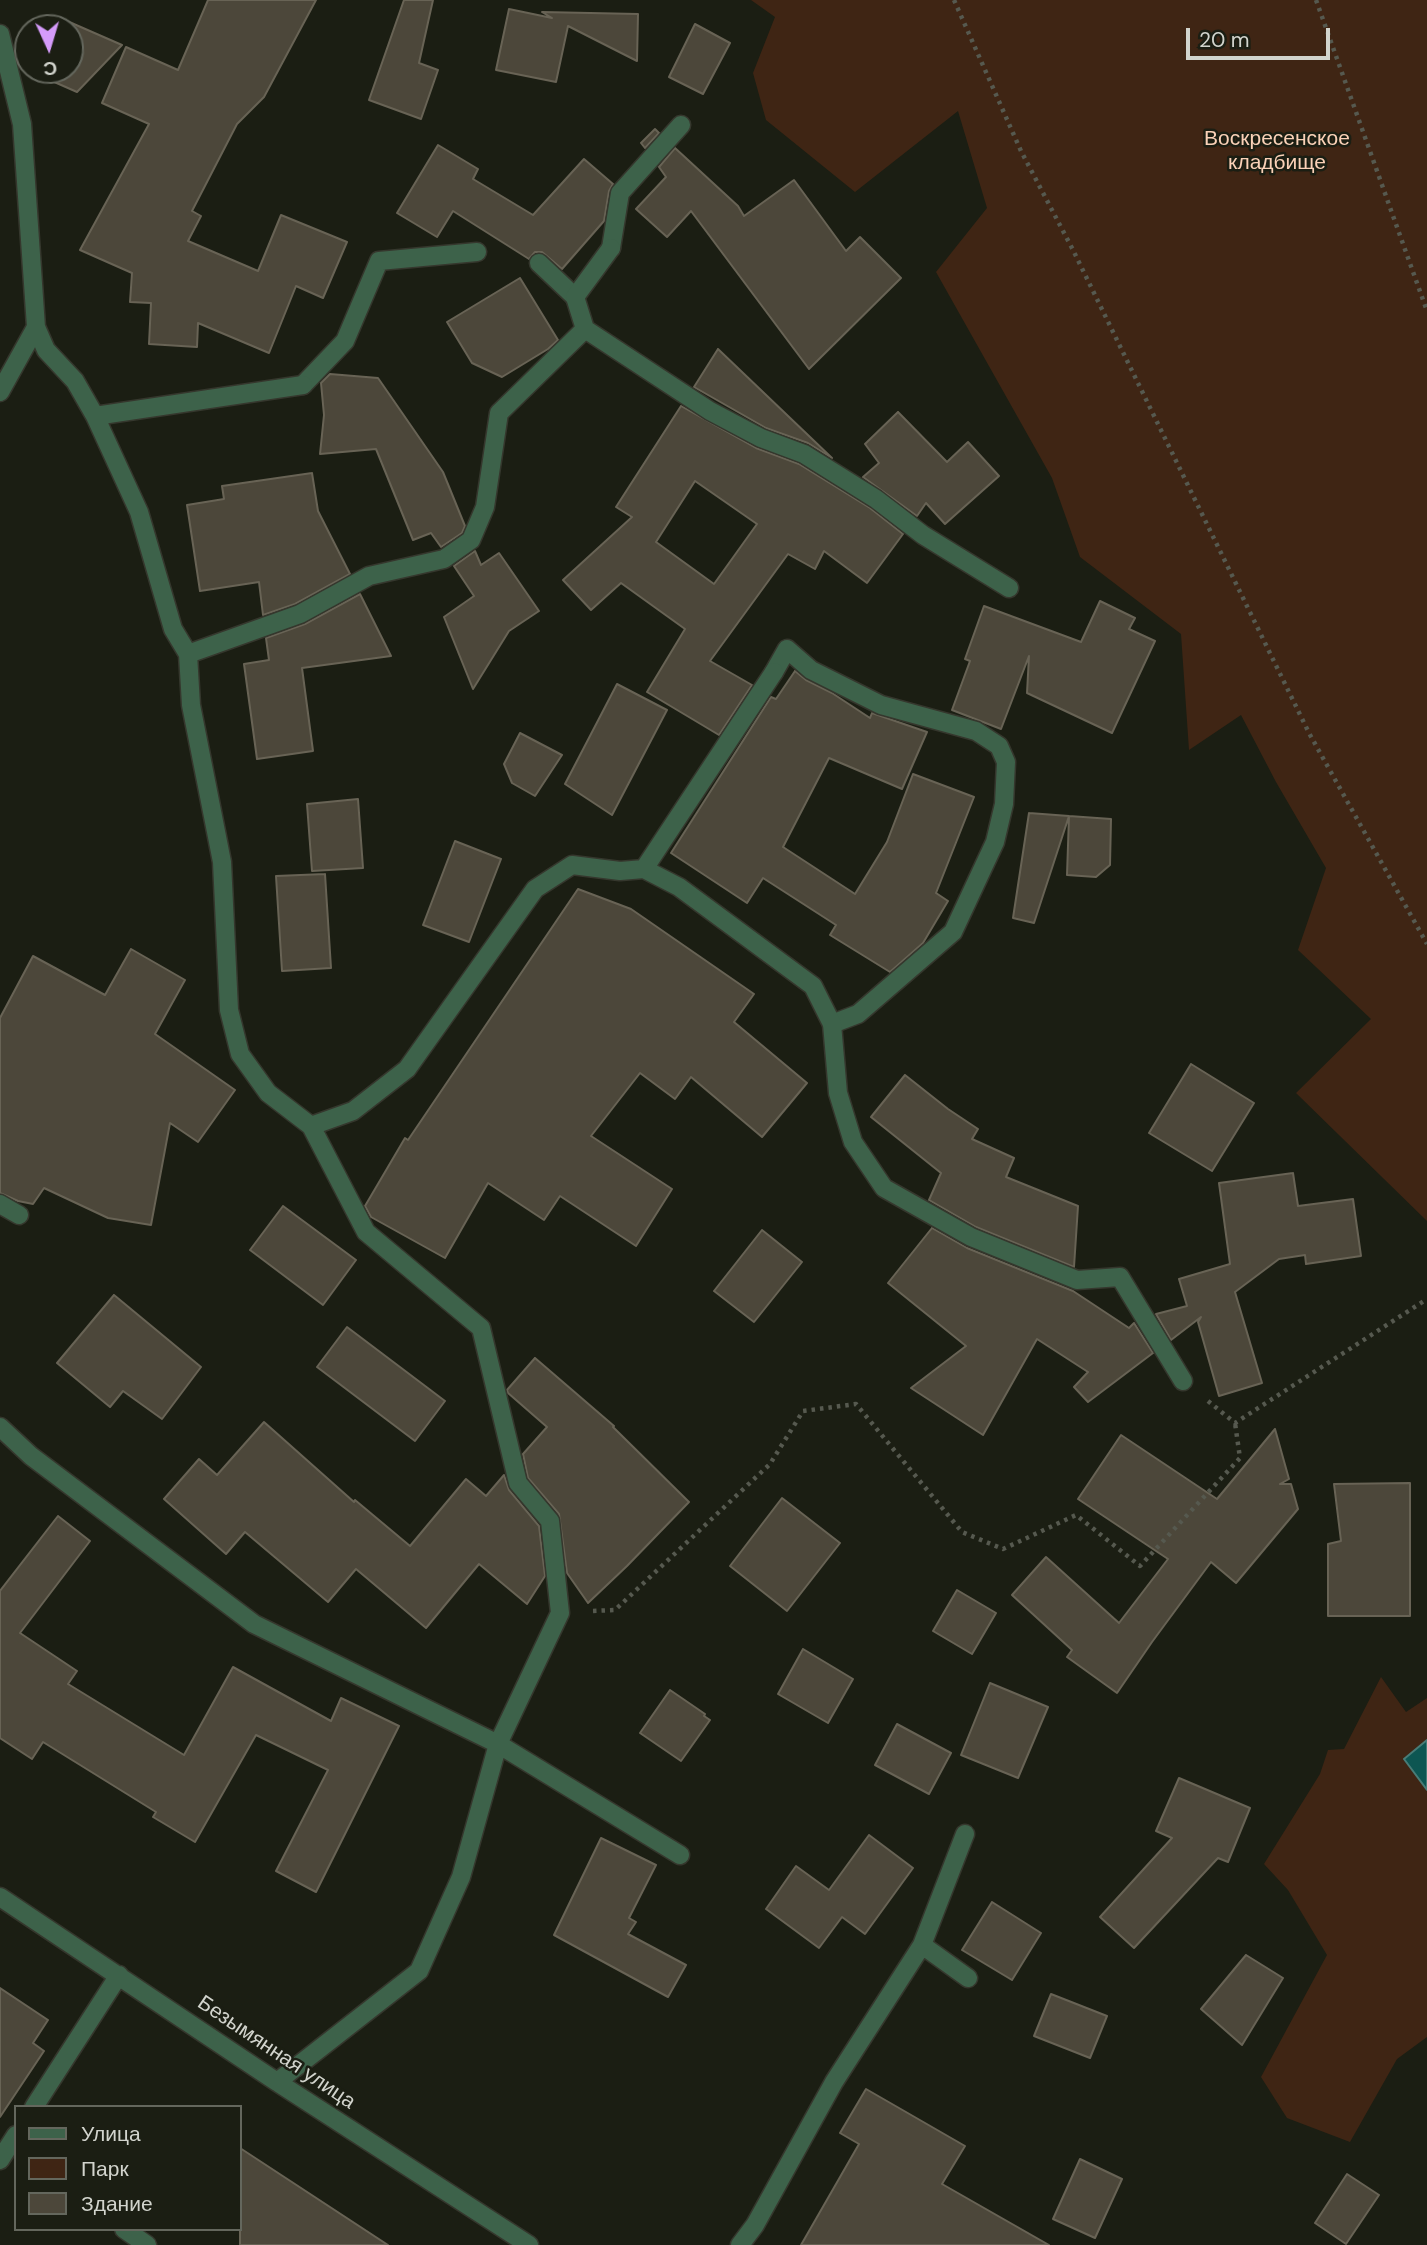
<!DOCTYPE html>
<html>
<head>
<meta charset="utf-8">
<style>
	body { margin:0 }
	#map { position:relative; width:1427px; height:2245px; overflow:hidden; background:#1b1e13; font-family:"DM Sans",sans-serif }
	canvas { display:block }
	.legend { position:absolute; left:14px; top:2105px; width:228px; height:126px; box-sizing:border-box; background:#1b1e13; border:2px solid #64675d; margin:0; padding:9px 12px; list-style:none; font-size:21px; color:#d2d4cd }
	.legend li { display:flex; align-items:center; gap:14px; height:35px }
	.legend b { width:35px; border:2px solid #64675d }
	.north { position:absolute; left:14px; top:14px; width:70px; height:70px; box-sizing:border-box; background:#1b1e13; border:2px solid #64675d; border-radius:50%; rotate:176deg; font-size:19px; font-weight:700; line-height:28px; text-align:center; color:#d2d4cd }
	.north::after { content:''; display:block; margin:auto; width:24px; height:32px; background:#d59bfa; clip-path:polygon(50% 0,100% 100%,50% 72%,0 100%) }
	.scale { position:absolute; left:1186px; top:28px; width:144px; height:32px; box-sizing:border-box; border:4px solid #d2d4cd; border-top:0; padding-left:9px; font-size:21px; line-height:24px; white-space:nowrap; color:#d2d4cd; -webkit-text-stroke:5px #1b1e13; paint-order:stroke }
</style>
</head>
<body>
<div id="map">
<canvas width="1427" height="2245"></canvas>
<ul class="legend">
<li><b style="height:9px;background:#3d624a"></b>Улица</li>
<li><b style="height:19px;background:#3f2514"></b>Парк</li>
<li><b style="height:19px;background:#4c473a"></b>Здание</li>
</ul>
<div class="north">С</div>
<div class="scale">20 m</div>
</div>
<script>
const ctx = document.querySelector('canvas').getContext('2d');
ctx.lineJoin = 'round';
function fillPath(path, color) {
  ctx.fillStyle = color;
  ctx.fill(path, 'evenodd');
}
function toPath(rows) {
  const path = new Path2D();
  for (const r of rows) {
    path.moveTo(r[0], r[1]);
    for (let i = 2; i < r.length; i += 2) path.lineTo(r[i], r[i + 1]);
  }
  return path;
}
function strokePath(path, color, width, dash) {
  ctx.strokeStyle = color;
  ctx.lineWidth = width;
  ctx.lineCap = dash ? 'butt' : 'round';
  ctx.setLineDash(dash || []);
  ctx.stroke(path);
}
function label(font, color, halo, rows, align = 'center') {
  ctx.font = font + ' "DM Sans",sans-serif';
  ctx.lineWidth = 5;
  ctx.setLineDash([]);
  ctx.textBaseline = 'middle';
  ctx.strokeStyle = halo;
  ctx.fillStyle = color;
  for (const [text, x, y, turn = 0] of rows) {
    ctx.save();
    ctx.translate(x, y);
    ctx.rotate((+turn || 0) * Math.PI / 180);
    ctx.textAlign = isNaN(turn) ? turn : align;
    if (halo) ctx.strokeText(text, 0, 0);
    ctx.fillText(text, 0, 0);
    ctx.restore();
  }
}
fillPath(toPath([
	[751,0,1427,0,1427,1221,1296,1093,1371,1019,1298,950,1326,868,1276,782,1241,715,1189,750,1181,634,1080,557,1052,478,936,272,987,208,958,111,855,192,766,120,753,73,775,17],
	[1381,1677,1406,1712,1427,1698,1427,2037,1397,2059,1350,2142,1287,2118,1261,2077,1327,1955,1288,1890,1264,1864,1320,1774,1328,1750,1344,1749]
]), '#3f2514');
const water = toPath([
	[1427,1740,1427,1790,1404,1759,1427,1740]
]);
fillPath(water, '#0d5652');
strokePath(water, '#487c77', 2);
const building = toPath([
	[208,0,316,0,264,97,237,124,192,211,201,216,188,241,258,271,281,215,347,242,323,298,296,286,269,353,198,323,197,347,149,344,151,303,130,302,132,273,80,250,149,124,102,103,126,47,178,70,208,0],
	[404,0,433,0,419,63,438,70,421,119,369,100,404,0],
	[509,9,552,18,542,12,638,14,637,61,568,26,556,82,496,70,509,9],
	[67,21,122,45,77,92,43,77,46,70,70,70,70,28,64,28,67,21],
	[695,24,730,43,703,94,669,77,695,24],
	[655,129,659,133,645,148,641,143,655,129],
	[438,145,478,169,473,179,533,215,584,159,613,184,609,191,604,221,562,269,542,252,535,252,529,259,453,211,437,237,397,213,438,145],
	[675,148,738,206,744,216,794,180,846,251,860,237,901,278,809,369,691,211,667,237,636,209,666,177,659,167,675,148],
	[520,278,558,340,548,349,502,377,472,363,447,322,520,278],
	[718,349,832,458,808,443,766,428,694,387,718,349],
	[330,374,378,378,443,472,465,526,462,533,441,547,431,533,413,540,376,449,320,454,324,415,321,383,330,374],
	[681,406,756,448,799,464,870,508,903,534,867,583,824,551,815,569,788,554,710,661,752,685,719,735,647,692,685,629,621,583,591,610,563,580,632,517,616,507,681,406],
	[695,481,757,524,714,584,656,542,695,481],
	[898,412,947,462,968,442,999,476,945,524,926,503,917,516,863,477,879,463,865,444,898,412],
	[312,473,318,511,350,574,295,604,263,615,259,582,200,591,187,505,224,499,222,486,312,473],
	[475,551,481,565,499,553,539,611,509,631,473,689,444,617,474,596,454,566,475,551],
	[360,594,391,656,302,668,313,751,257,759,244,664,269,660,266,638,305,624,360,594],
	[1100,601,1135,618,1129,629,1155,641,1112,733,1027,693,1029,656,1001,729,952,710,970,661,965,659,984,606,1081,642,1100,601],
	[795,671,806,680,832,693,870,718,872,713,927,732,902,789,829,758,783,847,855,894,887,842,913,774,974,797,936,893,948,901,923,943,890,972,830,935,836,925,763,878,747,903,671,853,771,697,776,699,795,671],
	[617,684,667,710,612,815,565,784,617,684],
	[520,733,562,755,535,796,512,783,504,764,520,733],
	[358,799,363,868,312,871,307,804,358,799],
	[1029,813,1069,816,1034,923,1013,918,1029,813],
	[1069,816,1111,819,1110,865,1096,877,1067,875,1069,816],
	[455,841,501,859,469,942,423,925,455,841],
	[325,874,331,968,282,971,276,876,325,874],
	[578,889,631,909,754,994,734,1022,807,1083,762,1137,691,1077,675,1099,640,1073,591,1136,672,1189,636,1246,560,1196,544,1220,488,1183,445,1258,371,1217,365,1206,405,1138,408,1140,578,889],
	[131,949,185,980,155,1034,235,1090,198,1142,170,1123,151,1225,108,1218,44,1188,33,1204,18,1201,0,1193,0,1018,33,956,105,995,131,949],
	[1191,1064,1254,1103,1212,1171,1149,1133,1191,1064],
	[905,1075,948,1109,978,1129,972,1139,1014,1158,1006,1177,1078,1206,1074,1267,976,1227,929,1200,941,1173,871,1117,905,1075],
	[1293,1173,1298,1206,1353,1199,1361,1256,1306,1264,1305,1255,1279,1259,1235,1292,1262,1383,1219,1396,1198,1322,1201,1317,1171,1340,1156,1314,1187,1306,1179,1279,1230,1264,1219,1183,1293,1173],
	[283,1206,356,1260,323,1305,250,1250,283,1206],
	[932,1228,967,1248,1073,1291,1129,1328,1134,1323,1153,1353,1088,1402,1074,1387,1088,1372,1037,1339,983,1435,911,1388,966,1346,888,1283,932,1228],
	[762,1230,802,1262,754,1322,714,1291,762,1230],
	[114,1295,201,1367,162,1419,123,1391,110,1407,57,1363,114,1295],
	[347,1327,445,1401,415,1441,317,1367,347,1327],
	[535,1358,614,1426,613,1427,689,1502,627,1566,588,1603,567,1573,559,1514,528,1478,523,1454,547,1427,508,1393,507,1390,535,1358],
	[264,1422,354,1502,355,1500,410,1546,466,1479,486,1496,504,1475,509,1490,539,1526,545,1576,527,1604,479,1564,426,1628,356,1569,328,1602,245,1532,226,1554,164,1499,199,1459,217,1475,264,1422],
	[1275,1429,1289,1479,1280,1484,1291,1484,1298,1509,1236,1583,1211,1562,1152,1642,1117,1693,1067,1657,1072,1650,1012,1595,1046,1557,1119,1623,1168,1559,1078,1499,1121,1435,1217,1499,1275,1429],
	[1410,1483,1410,1616,1328,1616,1328,1544,1341,1541,1334,1484,1410,1483],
	[782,1498,840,1543,787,1611,730,1566,782,1498],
	[58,1516,90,1541,20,1633,77,1671,68,1684,184,1755,233,1667,331,1721,341,1698,399,1726,316,1892,276,1871,328,1770,256,1735,195,1842,153,1817,156,1812,43,1742,32,1759,0,1738,0,1591,58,1516],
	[957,1590,996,1613,972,1654,933,1631,957,1590],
	[803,1649,853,1679,828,1723,778,1694,803,1649],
	[990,1683,1048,1707,1018,1778,961,1755,990,1683],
	[670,1690,705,1714,704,1716,710,1720,681,1761,640,1733,670,1690],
	[897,1724,951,1753,929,1794,875,1765,897,1724],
	[1179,1778,1250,1808,1228,1862,1218,1858,1134,1948,1100,1917,1172,1838,1156,1831,1179,1778],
	[869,1835,913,1868,865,1934,842,1917,819,1948,766,1909,796,1866,829,1890,869,1835],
	[601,1838,656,1865,629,1918,636,1922,628,1934,686,1965,668,1997,554,1935,601,1838],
	[992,1902,1041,1933,1012,1980,962,1950,992,1902],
	[1246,1955,1283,1978,1242,2045,1201,2009,1246,1955],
	[0,1988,48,2020,33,2043,44,2051,0,2117,0,1988],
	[1051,1994,1107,2016,1090,2058,1034,2036,1051,1994],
	[866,2089,965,2146,942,2184,1049,2245,801,2245,859,2144,840,2133,866,2089],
	[240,2148,388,2245,240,2245,240,2148],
	[1080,2159,1122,2179,1095,2238,1053,2219,1080,2159],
	[1347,2174,1379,2195,1346,2244,1315,2223,1347,2174]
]);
fillPath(building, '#4c473a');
strokePath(building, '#686355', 2);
const lane = toPath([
	[611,248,620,193,681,125],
	[539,263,575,297],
	[303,385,345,341,379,261,477,252],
	[774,672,787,649,811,670,881,705,976,731,999,746,1006,762,1004,804,995,842,953,932,858,1014,832,1024],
	[0,1204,19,1215],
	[922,1945,968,1978],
	[124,2229,147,2245],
	[740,2245,755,2225,834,2082,922,1945,965,1834]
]);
const street = toPath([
	[0,34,22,124,36,327,46,350,75,381,95,416,139,512,173,629,188,654,191,705,222,862,229,1010,240,1054,268,1093,311,1126,366,1232,481,1328,518,1483,550,1521,560,1613,498,1744,461,1877,419,1971,277,2082],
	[585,329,710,411,761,438,804,454,876,499,923,535,1009,588],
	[0,392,36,327],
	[95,416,303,385],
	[188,654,300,614,369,576,444,559,471,540,485,507,499,413,585,329,575,297,611,248],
	[644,869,774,672],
	[311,1126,353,1111,407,1069,535,889,572,865,620,871,644,869,679,887,813,986,832,1024,838,1093,853,1142,884,1188,971,1237,1077,1280,1120,1277,1183,1381],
	[0,1427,31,1456,254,1624,498,1744,680,1855],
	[0,1897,277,2082,529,2245],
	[34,2107,119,1975],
	[0,2160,16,2135]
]);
strokePath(lane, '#35372d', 21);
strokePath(street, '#35372d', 21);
strokePath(toPath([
	[954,0,1021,151,1073,250,1309,733,1427,944],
	[1316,0,1427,311],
	[1208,1401,1235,1423,1427,1299],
	[593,1611,615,1610,770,1464,803,1411,856,1404,962,1532,1003,1549,1076,1515,1140,1566,1240,1458,1235,1423]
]), '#56594f', 4.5, [3.5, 5]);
strokePath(lane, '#3d624a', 18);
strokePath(street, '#3d624a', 18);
label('21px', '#fad1b7', '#1b1e13', [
	["Воскресенское",1277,139],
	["кладбище",1277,163]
]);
label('21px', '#d2d4cd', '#1b1e13', [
	["Безымянная улица",276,2053,34]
]);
</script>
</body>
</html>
